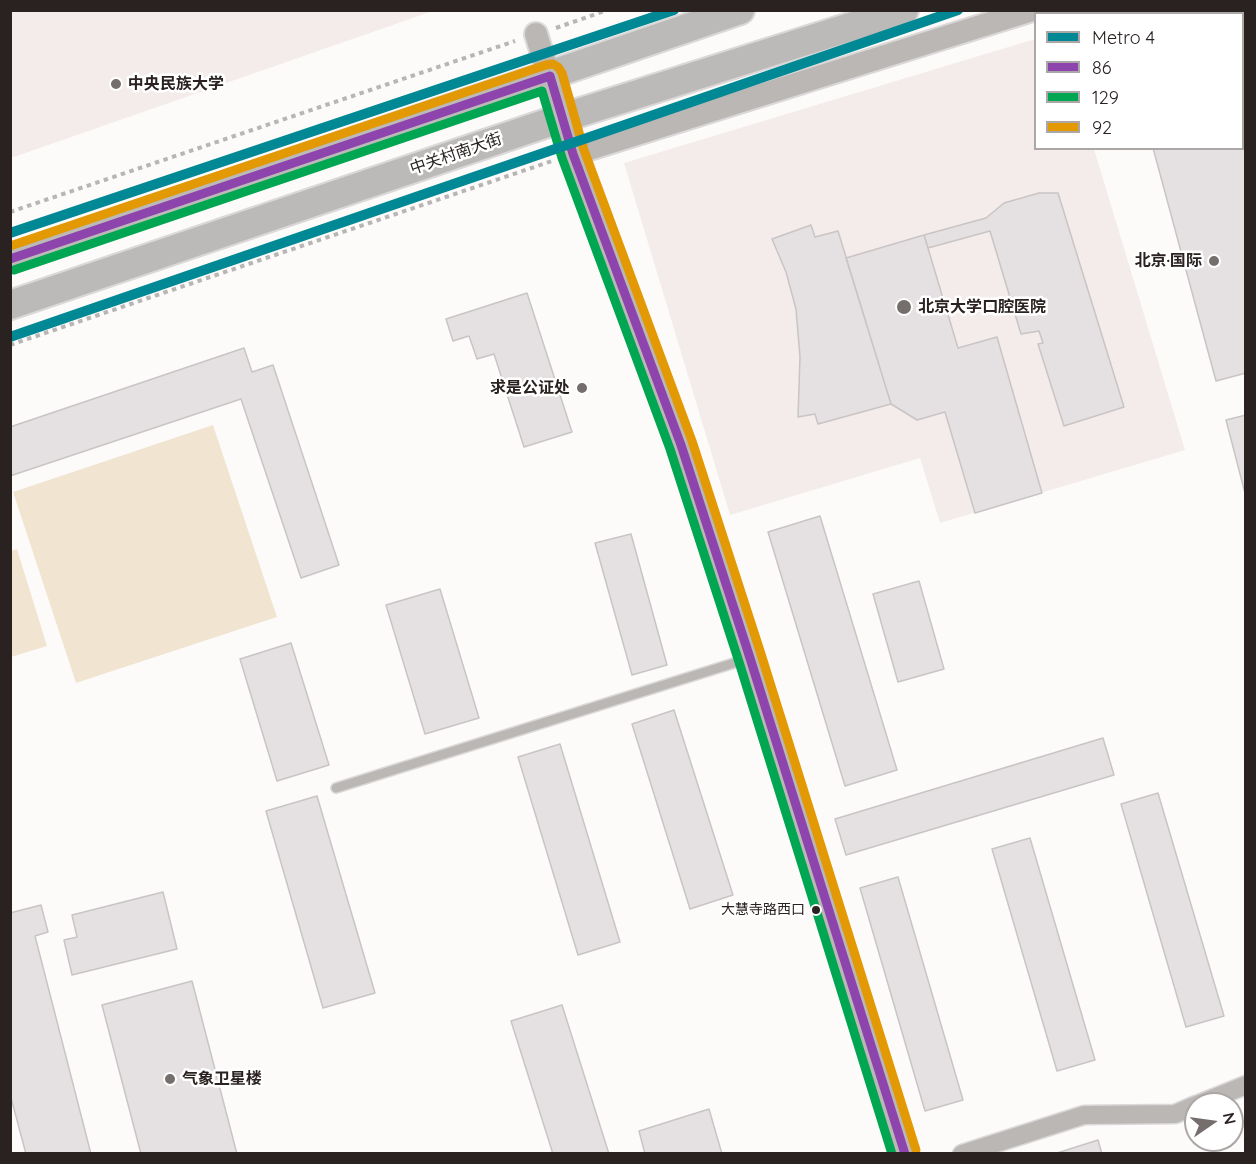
<!DOCTYPE html>
<html>
<head>
<meta charset="utf-8">
<style>
	body { margin:0 }
	#map { position:relative; width:1256px; height:1164px; overflow:hidden; background:#fdfbfa; font-family:Quicksand,sans-serif }
	canvas { display:block }
	.frame { position:absolute; inset:0; border:12px solid #2a2221; pointer-events:none }
	.legend { position:absolute; left:1034px; top:12px; width:210px; height:138px; box-sizing:border-box; background:#fff; border:2px solid #aaa7a6; margin:0; padding:8px 10px; list-style:none; font-size:18px; color:#2a2221 }
	.legend li { display:flex; align-items:center; gap:12px; height:30px }
	.legend b { width:30px; border:2px solid #aaa7a6 }
	.north { position:absolute; left:1184px; top:1092px; width:60px; height:60px; box-sizing:border-box; background:#fff; border:2px solid #aaa7a6; border-radius:50%; rotate:77deg; font-size:16px; font-weight:700; line-height:24px; text-align:center; color:#2a2221 }
	.north::after { content:''; display:block; margin:auto; width:21px; height:27px; background:#746e6d; clip-path:polygon(50% 0,100% 100%,50% 72%,0 100%) }
</style>
</head>
<body>
<div id="map">
<canvas width="1256" height="1164"></canvas>
<div class="frame"></div>
<ul class="legend">
<li><b style="height:8px;background:#008994"></b>Metro 4</li>
<li><b style="height:8px;background:#8e44ad"></b>86</li>
<li><b style="height:8px;background:#00a651"></b>129</li>
<li><b style="height:8px;background:#e29903"></b>92</li>
</ul>
<div class="north">N</div>
</div>
<script>
const ctx = document.querySelector('canvas').getContext('2d');
ctx.lineJoin = 'round';
function fillPath(path, color) {
  ctx.fillStyle = color;
  ctx.fill(path, 'evenodd');
}
function toPath(rows) {
  const path = new Path2D();
  for (const r of rows) {
    path.moveTo(r[0], r[1]);
    for (let i = 2; i < r.length; i += 2) path.lineTo(r[i], r[i + 1]);
  }
  return path;
}
function strokePath(path, color, width, dash) {
  ctx.strokeStyle = color;
  ctx.lineWidth = width;
  ctx.lineCap = dash ? 'butt' : 'round';
  ctx.setLineDash(dash || []);
  ctx.stroke(path);
}
function label(font, color, halo, rows, align = 'center') {
  ctx.font = font + ' Quicksand,"Noto Sans SC",sans-serif';
  ctx.lineWidth = 5;
  ctx.setLineDash([]);
  ctx.textBaseline = 'middle';
  ctx.strokeStyle = halo;
  ctx.fillStyle = color;
  for (const [text, x, y, turn = 0] of rows) {
    ctx.save();
    ctx.translate(x, y);
    ctx.rotate((+turn || 0) * Math.PI / 180);
    ctx.textAlign = isNaN(turn) ? turn : align;
    if (halo) ctx.strokeText(text, 0, 0);
    ctx.fillText(text, 0, 0);
    ctx.restore();
  }
}
fillPath(toPath([
	[11,10,433,11,11,158],
	[1035,39,1036,148,1094,149,1185,450,940,523,920,458,730,515,624,163]
]), '#f4ecea');
fillPath(toPath([
	[213,425,277,617,76,683,13,492],
	[17,549,47,646,11,657,11,551]
]), '#f1e5d2');
const building = toPath([
	[1242,51,1246,51,1246,373,1216,381,1153,148,1242,148,1242,51],
	[1039,193,1058,193,1124,407,1064,426,1038,344,1043,343,1039,331,1021,334,990,231,928,248,924,235,986,218,1004,203,1039,193],
	[811,225,815,237,838,231,891,404,818,424,815,414,798,417,800,357,796,309,786,272,772,239,811,225],
	[924,235,958,348,997,337,1042,493,975,513,945,412,917,420,891,404,846,258,924,235],
	[527,293,572,432,524,447,494,354,477,359,469,336,453,341,446,319,527,293],
	[244,348,252,372,273,365,339,565,301,578,241,399,10,476,10,427,244,348],
	[1246,415,1246,497,1226,420,1246,415],
	[820,516,897,770,845,786,768,532,820,516],
	[631,534,667,665,632,675,595,543,631,534],
	[919,581,944,669,898,682,873,594,919,581],
	[440,589,479,718,425,734,386,605,440,589],
	[291,643,329,765,277,781,240,659,291,643],
	[674,710,733,895,690,909,632,724,674,710],
	[1103,738,1114,775,846,855,835,819,1103,738],
	[560,744,620,942,578,955,518,757,560,744],
	[1158,793,1224,1016,1186,1027,1121,804,1158,793],
	[317,796,375,993,323,1008,266,811,317,796],
	[1030,838,1095,1060,1057,1071,992,849,1030,838],
	[898,877,963,1100,925,1111,860,888,898,877],
	[163,892,177,949,72,975,64,940,77,937,72,915,163,892],
	[41,905,48,932,35,936,91,1154,26,1154,10,1094,10,913,41,905],
	[192,981,237,1154,141,1154,102,1005,192,981],
	[562,1005,609,1154,553,1154,511,1021,562,1005],
	[709,1109,722,1154,645,1154,639,1131,709,1109],
	[1098,1140,1102,1154,1054,1154,1098,1140]
]);
fillPath(building, '#e5e0e1');
strokePath(building, '#c9c4c5', 1.5);
const service = toPath([
	[336,788,750,658]
]);
const minor = toPath([
	[1199,1104,1246,1085],
	[962,1154,1084,1115,1175,1114,1196,1105]
]);
const tertiary = toPath([
	[536,34,573,154,681,445,750,658,905,1154],
	[573,154,1032,10]
]);
const primary = toPath([
	[10,259,740,10],
	[10,305,562,118,904,10]
]);
strokePath(service, '#dad8d8', 12);
strokePath(minor, '#dad8d8', 21);
strokePath(tertiary, '#dad8d8', 26);
strokePath(primary, '#dad8d8', 32);
strokePath(toPath([
	[1091,14,1102,10],
	[556,28,607,10],
	[10,212,515,41],
	[10,345,552,161]
]), '#b8b6b5', 4, [4.5, 4.5]);
strokePath(service, '#bab7b5', 9);
strokePath(minor, '#bab7b5', 18);
strokePath(tertiary, '#bab7b5', 22);
strokePath(primary, '#bcbab9', 28);
strokePath(toPath([
	[10,259,550,76,573,154,681,445,750,658,905,1154]
]), '#8e44ad', 9);
strokePath(toPath([
	[14,270,542,91,562,158,670,449,739,662,892,1154]
]), '#00a651', 9);
strokePath(toPath([
	[10,246,546,65,553,64,558,67,562,73,584,150,692,441,761,654,916,1150]
]), '#e29903', 9);
strokePath(toPath([
	[10,233,674,10],
	[10,337,958,10]
]), '#008994', 10);
for (const [x, y, r, color] of [
	[116,84,6,"#746e6d"],
	[1214,261,6,"#746e6d"],
	[904,307,8,"#746e6d"],
	[582,388,6,"#746e6d"],
	[816,910,5,"#2a2221"],
	[170,1079,6,"#746e6d"]
]) {
  const dot = new Path2D();
  dot.arc(x, y, r, 0, 2 * Math.PI);
  ctx.fillStyle = color;
  ctx.fill(dot);
  strokePath(dot, '#fff', 2);
}
label('14px', '#2a2221', '#fff', [
	["大慧寺路西口",805,910]
], 'right');
label('bold 16px', '#2a2221', '#fff', [
	["中央民族大学",128,84],
	["北京·国际",1202,261,"right"],
	["北京大学口腔医院",918,307],
	["求是公证处",570,388,"right"],
	["气象卫星楼",182,1079]
], 'left');
label('16px', '#2a2221', '#fff', [
	["中关村南大街",456,154,-19]
]);
</script>
</body>
</html>
